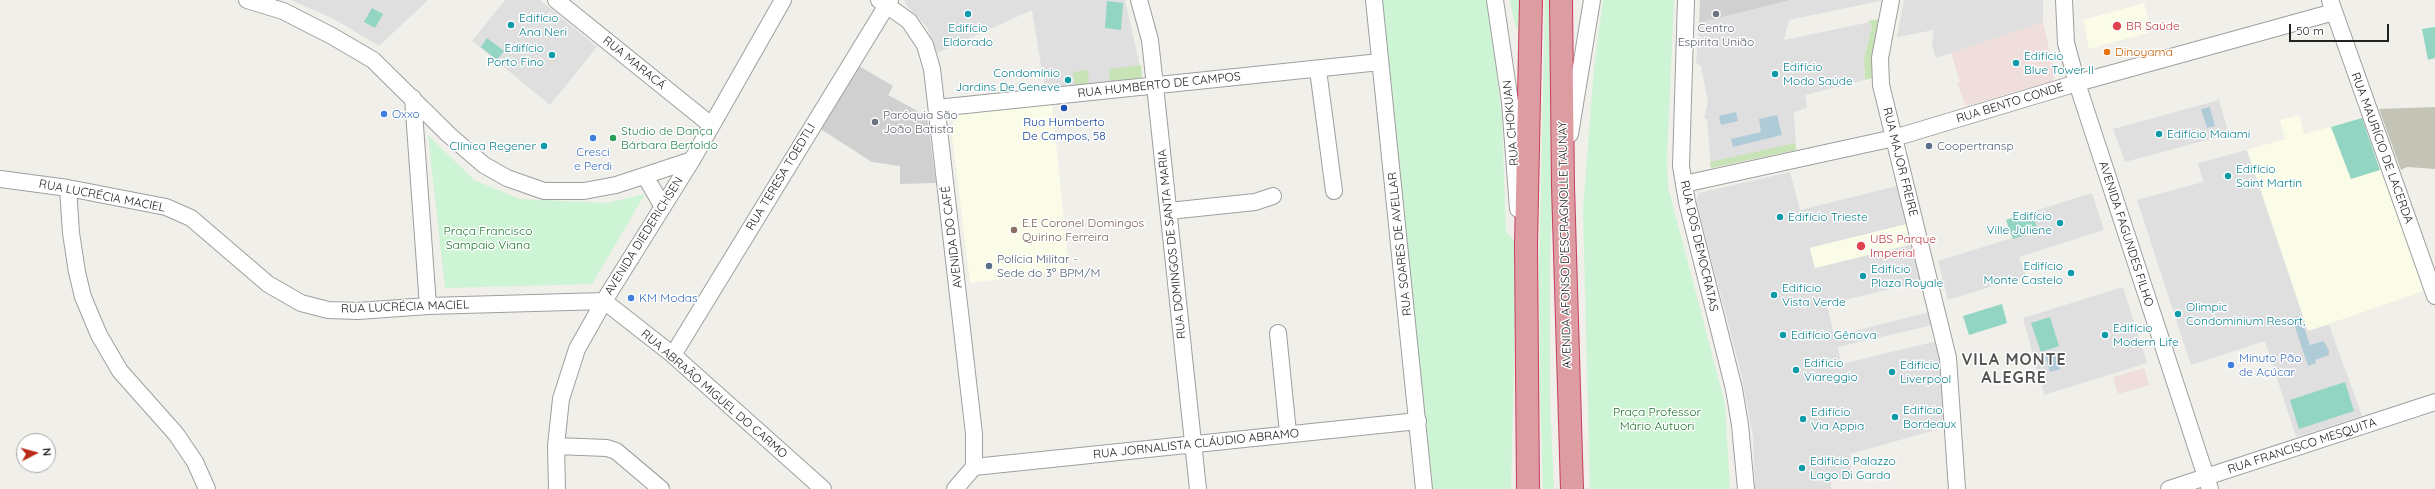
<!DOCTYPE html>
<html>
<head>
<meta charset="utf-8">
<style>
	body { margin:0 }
	#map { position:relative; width:2435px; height:489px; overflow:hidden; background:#f1efe9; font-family:Quicksand,sans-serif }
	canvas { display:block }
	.north { position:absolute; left:16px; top:433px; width:40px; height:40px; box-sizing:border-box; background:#fff; border:1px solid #a7a7a7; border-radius:50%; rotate:84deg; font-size:11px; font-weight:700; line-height:16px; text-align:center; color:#222 }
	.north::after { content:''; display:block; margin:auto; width:14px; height:18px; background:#ba2a19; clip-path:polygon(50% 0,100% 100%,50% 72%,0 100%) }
	.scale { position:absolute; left:2289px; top:24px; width:100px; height:18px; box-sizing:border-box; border:2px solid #222; border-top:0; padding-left:5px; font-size:12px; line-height:14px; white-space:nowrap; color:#222; -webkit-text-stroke:3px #fff; paint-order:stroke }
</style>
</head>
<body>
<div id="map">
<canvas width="2435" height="489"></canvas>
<div class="north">N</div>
<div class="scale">50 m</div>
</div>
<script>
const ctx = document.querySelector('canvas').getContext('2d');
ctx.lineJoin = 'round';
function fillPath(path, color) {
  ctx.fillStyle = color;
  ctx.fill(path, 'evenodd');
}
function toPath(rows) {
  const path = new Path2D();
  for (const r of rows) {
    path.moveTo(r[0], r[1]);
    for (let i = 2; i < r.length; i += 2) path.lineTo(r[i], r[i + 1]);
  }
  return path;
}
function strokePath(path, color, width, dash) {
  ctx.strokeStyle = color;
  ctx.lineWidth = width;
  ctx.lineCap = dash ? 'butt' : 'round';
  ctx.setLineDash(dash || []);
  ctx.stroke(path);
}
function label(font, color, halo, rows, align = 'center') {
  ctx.font = font + ' Quicksand,sans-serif';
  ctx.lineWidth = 3;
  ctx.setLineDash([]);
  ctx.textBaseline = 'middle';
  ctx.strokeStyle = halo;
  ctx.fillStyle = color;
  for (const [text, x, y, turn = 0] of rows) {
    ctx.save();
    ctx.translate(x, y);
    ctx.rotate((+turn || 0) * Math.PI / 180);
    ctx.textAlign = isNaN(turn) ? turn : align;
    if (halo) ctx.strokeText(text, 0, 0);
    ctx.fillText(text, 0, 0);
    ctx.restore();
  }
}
fillPath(toPath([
	[291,0,426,0,427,1,379,46,334,19],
	[505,0,540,0,597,47,550,105,472,41],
	[904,0,1125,0,1142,75,1140,79,1045,90,1032,10,937,53,927,27,908,7],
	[1792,0,1884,0,1789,20,1784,40,1870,22,1872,26,1864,59,1865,80,1805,95,1807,108,1794,112,1796,150,1711,168,1707,119,1704,119,1708,102,1701,66,1696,63,1699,23],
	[1904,0,2043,0,2043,22,1936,58,1932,45,1934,30,1897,37],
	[2219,100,2229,134,2125,162,2113,129],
	[2247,150,2308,330,2329,325,2362,416,2296,437,2265,341,2191,365,2137,200,2203,182,2198,163],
	[1790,172,1800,210,1897,186,1907,224,1810,248,1815,268,1912,244,1921,282,1827,304,1834,336,1929,312,1933,325,1838,347,1841,364,1937,341,1943,364,1946,427,1850,454,1851,475,1831,480,1831,489,1755,489,1753,437,1741,373,1696,200,1699,193],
	[2092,193,2104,230,2019,257,2026,276,1948,300,1938,261,2012,238,2006,220],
	[2123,287,2147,363,2044,395,2023,318]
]), '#dfdfdf');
fillPath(toPath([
	[2043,22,2055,75,2053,81,1966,106,1957,83,1960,82,1951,53],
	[2144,368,2149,385,2118,394,2113,377]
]), '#efdedb');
fillPath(toPath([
	[2144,3,2151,32,2089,49,2083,20],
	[1052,104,1069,270,970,283,951,127,960,114],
	[2299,115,2304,134,2362,118,2424,291,2308,331,2247,150,2285,139,2280,120],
	[1907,224,1912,244,1815,268,1810,248]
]), '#fafce7');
fillPath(toPath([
	[1700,0,1791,0,1699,23],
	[859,66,893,86,888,95,927,116,936,183,900,184,900,166,872,162,819,128]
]), '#d0d0d0');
fillPath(toPath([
	[2435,107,2435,169,2407,167,2401,170,2379,109]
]), '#c3c4b6');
fillPath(toPath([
	[1881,19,1872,78,1865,80,1864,59,1872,26,1870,22,1867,21],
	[1141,65,1142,75,1140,79,1110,82,1109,69],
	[1088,70,1089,85,1075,86,1073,72],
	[1795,143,1796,150,1711,168,1710,162]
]), '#c8e4b6');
fillPath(toPath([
	[1381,0,1488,0,1502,120,1506,232,1517,244,1511,489,1433,489],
	[1510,0,1522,0,1522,29,1519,30,1515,25],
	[1545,0,1555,0,1555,138,1550,254,1550,403,1554,489,1543,489,1540,391,1539,272],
	[1603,0,1674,0,1667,157,1668,187,1725,404,1730,489,1590,489,1583,210,1594,68],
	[428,135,474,180,520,199,607,203,645,194,592,284,445,288]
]), '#cdf4d4');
fillPath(toPath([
	[1107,1,1123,3,1121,30,1105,28],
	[372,8,383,14,375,28,364,22],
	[2435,27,2435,58,2428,60,2422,29],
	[487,38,504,51,497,60,481,47],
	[2362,118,2380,170,2351,179,2331,127],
	[2032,212,2038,231,2013,239,2006,220],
	[2002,304,2007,323,1969,335,1963,316],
	[2050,317,2059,346,2041,352,2031,323],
	[2345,382,2354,411,2299,429,2290,400]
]), '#92d5c2');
fillPath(toPath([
	[2210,107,2215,126,2207,128,2201,109],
	[1736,112,1738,121,1721,125,1719,116],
	[1777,115,1782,135,1733,147,1731,139,1761,132,1759,119],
	[2300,316,2310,345,2324,341,2329,351,2329,355,2315,360,2316,363,2308,366,2292,318],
	[2055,353,2060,369,2050,372,2045,356]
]), '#b0cbd8');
const minor = toPath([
	[247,0,283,11,332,36,373,60,449,135,484,165,507,178,544,191,584,191,616,185,692,160],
	[556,0,711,125],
	[879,0,909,21,925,45,932,69,974,434,974,467,955,489],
	[1139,0,1150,40,1155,86,1198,489],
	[1374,0,1424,489],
	[1495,0,1510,102,1518,209],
	[1686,0,1681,166,1687,202,1734,389,1740,425,1746,489],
	[1891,0,1880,58,1881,85,1948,358,1957,489],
	[2064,0,2066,43,2077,83,2210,489],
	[2330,0,2435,296],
	[1318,70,1334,191],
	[413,98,428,306],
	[937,108,1380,62],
	[1570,134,1592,0],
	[645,176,663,207],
	[0,179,68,188,166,207,191,218,268,284,301,303,328,310,358,311,428,306,604,301,673,355,823,489],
	[1684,184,1894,138,2077,83,2334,12],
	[68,188,71,233,77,272,83,297,99,335,120,371,176,434,195,462,207,489],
	[1169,211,1255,202,1273,196],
	[1278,333,1288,433],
	[673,355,890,0],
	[556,446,607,448,616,451,661,489],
	[974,467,1418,421],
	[557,489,556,446,561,399,577,349,604,301,692,160,783,0],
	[2169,489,2435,402]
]);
const highway = toPath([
	[1561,0,1563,186,1572,489],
	[1528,489,1526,245,1531,0]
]);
strokePath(minor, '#9f9f9f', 18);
strokePath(highway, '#c63f5f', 24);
strokePath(minor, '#fff', 16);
strokePath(highway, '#dd9ca1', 22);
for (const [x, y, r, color] of [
	[968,14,4,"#0f9aa8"],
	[1716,14,4,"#6b7280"],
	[511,25,4,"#0f9aa8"],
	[2117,26,5,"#e0444e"],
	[2107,52,4,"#e8710a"],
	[552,55,4,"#0f9aa8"],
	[2016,63,4,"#0f9aa8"],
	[1775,74,4,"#0f9aa8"],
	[1068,80,4,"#0f9aa8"],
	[1064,108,4,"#1a4fb4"],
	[384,114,4,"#3f7fe0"],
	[875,122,4,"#6b7280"],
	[2159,134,4,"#0f9aa8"],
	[593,138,4,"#3f7fe0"],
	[613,138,4,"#2e9e5b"],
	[544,146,4,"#0f9aa8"],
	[1929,146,4,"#5c6f8a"],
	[2228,176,4,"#0f9aa8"],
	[1780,217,4,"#0f9aa8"],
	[2060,223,4,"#0f9aa8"],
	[1014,230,4,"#8d6e63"],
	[1861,246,5,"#e0444e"],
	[989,266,4,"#5c6f8a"],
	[2071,273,4,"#0f9aa8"],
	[1863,276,4,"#0f9aa8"],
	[1774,295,4,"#0f9aa8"],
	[631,298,4,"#3f7fe0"],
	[2178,314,4,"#0f9aa8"],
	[1783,335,4,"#0f9aa8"],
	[2105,335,4,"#0f9aa8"],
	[2231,365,4,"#3f7fe0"],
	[1796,370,4,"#0f9aa8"],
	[1892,372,4,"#0f9aa8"],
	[1895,417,4,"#0f9aa8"],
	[1803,419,4,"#0f9aa8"],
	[1802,468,4,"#0f9aa8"]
]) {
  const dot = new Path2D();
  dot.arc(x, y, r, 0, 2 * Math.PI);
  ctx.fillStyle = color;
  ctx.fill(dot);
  strokePath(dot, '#fff', 1.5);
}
label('12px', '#0d838f', '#fff', [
	["Edifício",519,18],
	["Ana Neri",519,32],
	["Edifício",968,28,"center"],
	["Eldorado",968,42,"center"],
	["Edifício",544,48,"right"],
	["Porto Fino",544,62,"right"],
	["Edifício",2024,56],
	["Blue Tower II",2024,70],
	["Edifício",1783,67],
	["Modo Saúde",1783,81],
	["Condomínio",1060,73,"right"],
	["Jardins De Geneve",1060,87,"right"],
	["Edifício Maiami",2167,134],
	["Clínica Regener",536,146,"right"],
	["Edifício",2236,169],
	["Saint Martin",2236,183],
	["Edifício",2052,216,"right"],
	["Ville Juliene",2052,230,"right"],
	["Edifício Trieste",1788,217],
	["Edifício",2063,266,"right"],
	["Monte Castelo",2063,280,"right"],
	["Edifício",1871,269],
	["Plaza Royale",1871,283],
	["Edifício",1782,288],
	["Vista Verde",1782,302],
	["Olimpic",2186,307],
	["Condominium Resort,",2186,321],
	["Edifício",2113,328],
	["Modern Life",2113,342],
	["Edifício Gênova",1791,335],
	["Edifício",1804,363],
	["Viareggio",1804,377],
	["Edifício",1900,365],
	["Liverpool",1900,379],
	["Edifício",1903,410],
	["Bordeaux",1903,424],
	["Edifício",1811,412],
	["Via Appia",1811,426],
	["Edifício Palazzo",1810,461],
	["Lago Di Garda",1810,475]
], 'left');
label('12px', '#be3a42', '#fff', [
	["BR Saúde",2126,26],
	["UBS Parque",1870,239],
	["Imperial",1870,253]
], 'left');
label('12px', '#5b616d', '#fff', [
	["Centro",1716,28],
	["Espirita União",1716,42],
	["Paróquia São",883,115,"left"],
	["João Batista",883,129,"left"]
]);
label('12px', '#c56008', '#fff', [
	["Dinoyama",2115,52]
], 'left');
label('12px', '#222', '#fff', [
	["RUA MARACÁ",634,63,39],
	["RUA HUMBERTO DE CAMPOS",1159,85,-6],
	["RUA BENTO CONDE",2010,103,-17],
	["RUA CHOKUAN",1511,123,-95],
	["RUA MAURÍCIO DE LACERDA",2382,148,70],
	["RUA MAJOR FREIRE",1900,162,76],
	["RUA TERESA TOEDTLI",781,177,-59],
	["RUA LUCRÉCIA MACIEL",102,196,11],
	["AVENIDA FAGUNDES FILHO",2126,234,72],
	["AVENIDA DIEDERICHSEN",644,236,-58],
	["AVENIDA DO CAFÉ",952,237,-97],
	["RUA DOMINGOS DE SANTA MARIA",1172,244,-96],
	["RUA SOARES DE AVELLAR",1400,244,-96],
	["AVENIDA AFONSO D'ESCRAGNOLLE TAUNAY",1565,245,-91],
	["RUA DOS DEMOCRATAS",1699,246,77],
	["RUA LUCRÉCIA MACIEL",405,307,-2],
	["RUA ABRAÃO MIGUEL DO CARMO",714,394,41],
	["RUA JORNALISTA CLÁUDIO ABRAMO",1196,444,-6],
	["RUA FRANCISCO MESQUITA",2302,446,-18]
]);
label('12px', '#366cbe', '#fff', [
	["Oxxo",392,114],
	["Cresci",593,152,"center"],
	["e Perdi",593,166,"center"],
	["KM Modas",639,298],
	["Minuto Pão",2239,358],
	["de Açúcar",2239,372]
], 'left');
label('12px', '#164399', '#fff', [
	["Rua Humberto",1064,122],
	["De Campos, 58",1064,136]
]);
label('12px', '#27864d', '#fff', [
	["Studio de Dança",621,131],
	["Bárbara Bertoldo",621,145]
], 'left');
label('12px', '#4e5e75', '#fff', [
	["Coopertransp",1937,146],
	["Polícia Militar -",997,259],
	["Sede do 3º BPM/M",997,273]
], 'left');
label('12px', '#785e54', '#fff', [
	["E.E Coronel Domingos",1022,223],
	["Quirino Ferreira",1022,237]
], 'left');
label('12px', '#1a752b', '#fff', [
	["Praça Francisco",488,231],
	["Sampaio Viana",488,245],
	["Praça Professor",1657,412],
	["Mário Autuori",1657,426]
]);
ctx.letterSpacing = '1px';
label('bold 16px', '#555', '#fff', [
	["VILA MONTE",2014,360],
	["ALEGRE",2014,378]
]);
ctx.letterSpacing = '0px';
</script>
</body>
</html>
